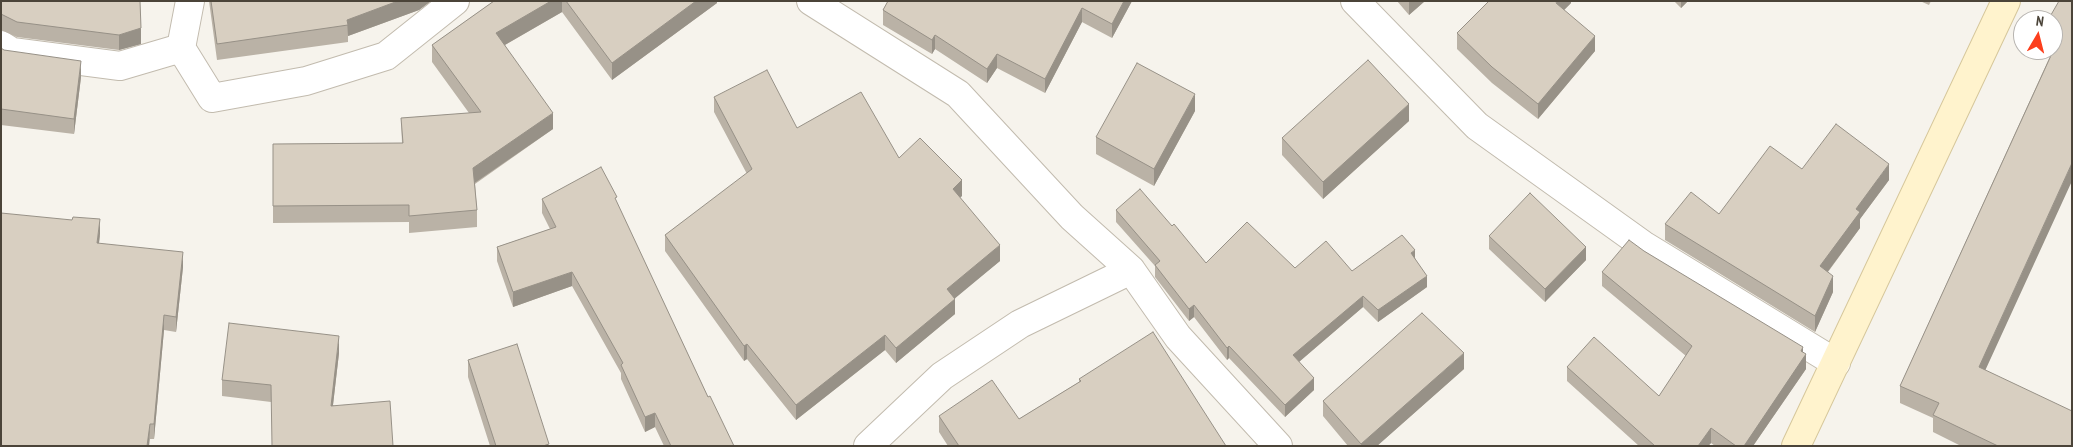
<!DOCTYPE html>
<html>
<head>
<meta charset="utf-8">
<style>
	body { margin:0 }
	#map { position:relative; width:2073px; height:447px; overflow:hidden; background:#f6f3ec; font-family:"PT Sans Narrow",sans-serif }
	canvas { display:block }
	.frame { position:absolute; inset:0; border:2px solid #4b4439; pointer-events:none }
	.north { position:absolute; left:2013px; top:10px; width:50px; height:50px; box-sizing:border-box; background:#fff; border:1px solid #b7b4b0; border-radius:50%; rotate:8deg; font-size:14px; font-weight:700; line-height:20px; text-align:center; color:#4b4439 }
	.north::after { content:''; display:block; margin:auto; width:18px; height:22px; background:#fc3f1d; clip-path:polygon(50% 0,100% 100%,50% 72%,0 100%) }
</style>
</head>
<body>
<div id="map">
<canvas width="2073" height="447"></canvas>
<div class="frame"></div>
<div class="north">N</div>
</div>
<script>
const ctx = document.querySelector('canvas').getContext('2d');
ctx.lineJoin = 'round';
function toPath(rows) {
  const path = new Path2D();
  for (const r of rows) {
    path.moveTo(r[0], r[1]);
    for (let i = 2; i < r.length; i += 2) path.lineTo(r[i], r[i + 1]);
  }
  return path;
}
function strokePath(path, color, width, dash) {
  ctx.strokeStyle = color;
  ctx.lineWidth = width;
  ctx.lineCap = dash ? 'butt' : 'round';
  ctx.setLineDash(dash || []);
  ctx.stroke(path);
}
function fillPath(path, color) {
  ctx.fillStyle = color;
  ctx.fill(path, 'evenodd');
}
const street = toPath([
	[190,1,181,48,212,98,306,81,386,56,455,1],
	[811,1,958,94,1072,217,1131,270,1178,337,1278,446],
	[1355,1,1477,126,1643,245,1836,363],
	[1,45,12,52,120,66,181,48],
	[868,446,942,376,1020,324,1131,270]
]);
const secondary = toPath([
	[1796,446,2006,1]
]);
strokePath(street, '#c2bbae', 30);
strokePath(secondary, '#d6c79b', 30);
strokePath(street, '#fff', 28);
strokePath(secondary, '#fff3cd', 28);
fillPath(toPath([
	[1,1,140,1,141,44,119,50,17,37,1,30],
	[209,1,431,1,419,10,348,36,348,42,217,60],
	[494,1,717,1,717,3,612,80,562,12,505,45,553,129,475,184,477,210,477,227,409,233,409,222,273,223,273,144,402,143,401,118,469,113,432,62,432,45],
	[888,1,1132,1,1112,38,1082,22,1045,93,997,68,987,83,935,49,932,54,883,25,883,10],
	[1397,1,1425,1,1409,15],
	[1571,1,1571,3,1564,10,1595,51,1538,119,1492,83,1457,49,1457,33],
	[1674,1,1688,1,1681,8],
	[1920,1,1931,1,1929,5],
	[2072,1,1985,370,2072,446,1961,446,1933,432,1933,418,1900,403,1900,386,2052,52,2048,50,2053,50,2053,20],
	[1,48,4,50,81,77,74,134,1,125],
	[714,97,797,128,899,158,962,196,960,197,1000,261,954,298,955,314,896,363,885,350,796,420,747,359,744,361,665,251,665,235,747,174,714,112],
	[1195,111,1154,186,1096,154,1096,137],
	[1409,121,1323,199,1282,155,1282,138],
	[1802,169,1889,180,1860,219,1860,228,1828,272,1833,292,1815,332,1665,240,1665,224,1719,214],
	[542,199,617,203,708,397,734,446,664,446,655,427,645,432,621,379,621,373,572,286,513,307,497,261,497,247,550,229,542,213],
	[1116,210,1172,226,1206,263,1352,271,1415,258,1427,287,1378,322,1363,307,1299,362,1314,390,1285,417,1229,358,1227,360,1194,317,1189,321,1155,277,1155,266,1116,222],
	[100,234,99,244,183,267,176,332,164,330,154,439,150,439,149,446,1,446],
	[1489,236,1586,260,1545,302,1489,249],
	[1644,251,1803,353,1806,369,1753,446,1715,446,1711,443,1708,446,1639,446,1567,381,1567,367,1659,396,1686,356,1602,286,1602,272],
	[339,353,333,405,393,446,271,402,222,396,222,380],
	[468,360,549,446,490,446,468,377],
	[1464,369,1377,446,1348,446,1323,416,1323,401],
	[1079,379,1226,446,948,446,939,432,939,416,1019,419,1079,382]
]), '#bab2a6');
fillPath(toPath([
	[398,1,431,1,419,10,348,36,347,20],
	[551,1,562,1,562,12,496,50,496,33],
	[696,1,717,1,717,3,612,80,612,63],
	[1124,1,1132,1,1112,38,1112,24],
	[1409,1,1425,1,1409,15],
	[1557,1,1571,1,1571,3,1556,18,1556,3],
	[1681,1,1688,1,1681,8],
	[1082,8,1082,22,1045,93,1045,79],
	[141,28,141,44,119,50,119,35],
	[935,35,935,49,932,54,932,40],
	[1595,36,1595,51,1538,119,1538,104],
	[997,54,997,68,987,83,987,69],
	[81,61,81,77,74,134,74,119],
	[1195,94,1195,111,1154,186,1154,169],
	[1409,104,1409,121,1323,199,1323,182],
	[553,113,553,129,473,184,473,168],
	[2072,163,2072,181,1979,384,1979,367],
	[1889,164,1889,180,1860,219,1860,228,1820,282,1820,266,1856,209],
	[962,180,962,196,953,204,953,189],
	[100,219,100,234,97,258,97,243],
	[1000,245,1000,261,947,305,947,289],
	[1586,247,1586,260,1545,302,1545,289],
	[1415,250,1415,262,1411,253],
	[183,252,183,267,176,332,176,317],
	[572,272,572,286,513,307,513,292],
	[1427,276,1427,287,1378,322,1378,310],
	[1833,276,1833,292,1815,332,1815,316],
	[1363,296,1363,307,1293,367,1293,355],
	[955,299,955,314,896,363,896,348],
	[1194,305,1194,317,1189,321,1189,309],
	[164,315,164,330,154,439,154,424],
	[885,335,885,350,796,420,796,405],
	[339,336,339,353,331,422,331,406],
	[747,344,747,359,744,361,744,346],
	[1229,346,1229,358,1227,360,1227,348],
	[1803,347,1803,358,1806,354,1806,369,1753,446,1744,446],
	[1464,353,1464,369,1377,446,1361,446,1361,444],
	[1314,378,1314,390,1285,417,1285,405],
	[655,413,655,427,645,432,645,417],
	[150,424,149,446,147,446],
	[1711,428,1711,443,1708,446,1698,446]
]), '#979187');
const building = toPath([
	[1,1,140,1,141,28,119,35,17,22,1,14,1,1],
	[211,1,398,1,347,20,348,25,217,44,211,1],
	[494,1,551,1,496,33,553,113,473,168,477,210,409,216,409,205,273,206,273,144,403,143,401,118,481,112,432,45,494,1],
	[566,1,696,1,612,63,566,1],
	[888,1,1124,1,1112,24,1082,8,1045,79,997,54,987,69,935,35,932,40,883,10,888,1],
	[1489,1,1557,1,1556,3,1595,36,1538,104,1492,67,1457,33,1489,1],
	[2059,1,2072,1,2072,163,1979,367,2072,411,2072,444,2071,446,1998,446,1933,415,1939,403,1900,386,2059,38,2053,35,2053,20,2048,20,2059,1],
	[1,48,4,50,81,61,74,119,1,109,1,48],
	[1368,60,1409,104,1323,182,1282,138,1368,60],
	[1137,63,1195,94,1154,169,1096,137,1137,63],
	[767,70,797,128,861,92,899,158,920,138,962,180,953,189,1000,245,947,289,955,299,896,348,885,335,796,405,747,344,744,346,665,235,752,169,714,97,767,70],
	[1836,124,1889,164,1856,209,1860,212,1820,266,1833,276,1815,316,1665,224,1691,192,1719,214,1770,146,1802,169,1836,124],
	[601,167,617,197,615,198,708,397,710,396,734,446,671,446,655,413,645,417,621,365,623,363,572,272,513,292,497,247,556,227,542,199,601,167],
	[1140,189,1172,226,1174,224,1206,263,1247,222,1295,268,1326,241,1352,271,1402,235,1415,250,1411,253,1427,276,1378,310,1363,296,1293,355,1314,378,1285,405,1229,346,1227,348,1194,305,1189,309,1155,265,1160,261,1116,210,1140,189],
	[1530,193,1586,247,1545,289,1489,236,1530,193],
	[1,213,72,220,73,217,100,219,97,243,183,252,176,317,164,315,154,424,150,424,147,446,1,446,1,213],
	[1629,240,1644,251,1803,347,1801,351,1806,354,1744,446,1736,446,1711,428,1698,446,1655,446,1567,367,1594,337,1659,396,1692,346,1602,272,1629,240],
	[1422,313,1464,353,1361,444,1323,401,1422,313],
	[229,323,339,336,331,406,390,401,393,446,272,446,271,385,222,380,229,323],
	[1153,332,1226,446,959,446,939,416,992,380,1019,419,1081,381,1079,379,1153,332],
	[517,344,549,444,543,446,496,446,468,360,517,344]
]);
fillPath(building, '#d8cfc1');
strokePath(building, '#979187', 1);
</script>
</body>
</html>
